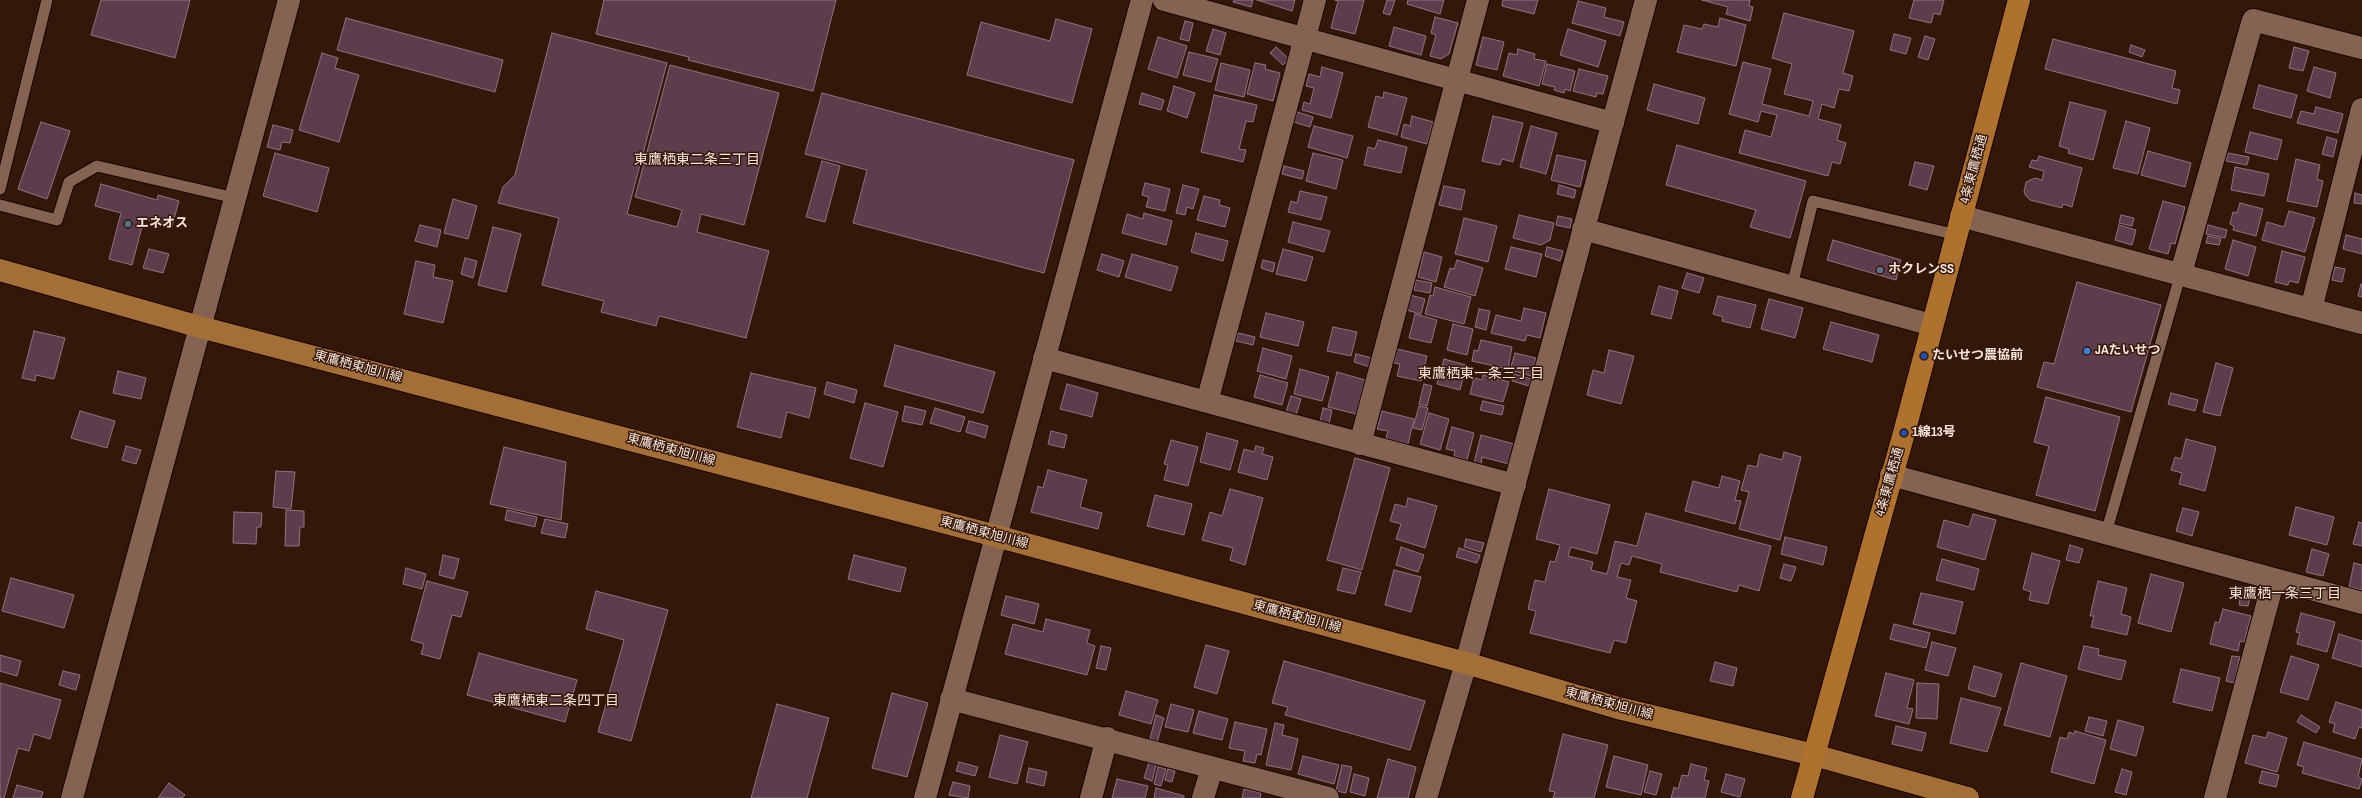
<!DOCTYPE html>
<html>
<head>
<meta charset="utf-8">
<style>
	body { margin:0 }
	canvas { display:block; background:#331809 }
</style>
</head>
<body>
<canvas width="2362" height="798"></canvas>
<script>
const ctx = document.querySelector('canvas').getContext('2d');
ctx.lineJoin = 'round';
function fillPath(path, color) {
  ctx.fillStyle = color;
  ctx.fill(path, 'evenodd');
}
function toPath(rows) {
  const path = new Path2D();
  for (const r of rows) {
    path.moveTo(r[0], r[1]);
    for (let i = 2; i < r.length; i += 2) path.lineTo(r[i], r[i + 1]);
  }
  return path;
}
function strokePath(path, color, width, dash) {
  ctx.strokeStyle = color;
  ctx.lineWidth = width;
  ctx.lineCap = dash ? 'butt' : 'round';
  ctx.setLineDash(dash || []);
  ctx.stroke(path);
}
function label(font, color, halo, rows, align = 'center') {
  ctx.font = font + ' "Archivo Narrow","Noto Sans JP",sans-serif';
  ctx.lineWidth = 3;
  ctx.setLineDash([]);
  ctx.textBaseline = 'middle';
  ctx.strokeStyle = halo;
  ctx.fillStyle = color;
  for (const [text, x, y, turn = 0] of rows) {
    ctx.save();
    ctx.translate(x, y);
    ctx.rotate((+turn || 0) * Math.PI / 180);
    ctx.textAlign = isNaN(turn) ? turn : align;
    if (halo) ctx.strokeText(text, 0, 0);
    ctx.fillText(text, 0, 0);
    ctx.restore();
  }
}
const building = toPath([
	[101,0,190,0,175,58,91,35,101,0],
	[604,0,836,0,813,91,688,60,689,57,596,34,604,0],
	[1234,0,1253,0,1251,7,1233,2,1234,0],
	[1257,0,1295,0,1292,11,1257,0],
	[1335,0,1364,0,1355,34,1331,28,1338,1,1335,0],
	[1387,0,1395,0,1390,15,1383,13,1387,0],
	[1408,0,1444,0,1440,14,1407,4,1408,0],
	[1503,0,1538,0,1534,14,1502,6,1503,0],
	[1702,0,1750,0,1749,6,1753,7,1750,21,1726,14,1728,7,1702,0],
	[1914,0,1944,0,1940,15,1934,13,1931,23,1909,18,1914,0],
	[1578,1,1606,8,1604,17,1624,22,1620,36,1572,23,1578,1],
	[1784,13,1854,31,1843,73,1853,76,1849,91,1839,89,1834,108,1822,104,1818,119,1841,125,1837,140,1846,143,1840,164,1832,162,1828,176,1739,153,1745,130,1771,137,1777,115,1761,111,1758,122,1729,114,1743,62,1771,69,1762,104,1809,116,1813,101,1784,94,1792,64,1772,58,1784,13],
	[1435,17,1458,23,1449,54,1441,59,1430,56,1436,35,1431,33,1435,17],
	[346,18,503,60,495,92,337,50,346,18],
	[1720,18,1746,25,1736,66,1677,52,1684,25,1702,29,1704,24,1718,27,1720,18],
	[1056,19,1092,29,1072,103,967,75,981,22,1050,41,1056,19],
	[1185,21,1193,23,1189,41,1180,39,1185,21],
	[1394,27,1426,36,1421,55,1389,46,1394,27],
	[1213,29,1226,33,1220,55,1206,51,1213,29],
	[1568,29,1606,41,1598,67,1560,55,1568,29],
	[552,33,667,63,627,214,677,227,682,210,635,197,670,65,779,93,744,225,701,214,697,232,769,251,746,338,659,316,656,326,601,312,604,301,542,285,559,218,498,203,503,187,515,175,552,33],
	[1894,34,1911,38,1906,54,1890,50,1894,34],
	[1925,36,1935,39,1928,60,1918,57,1925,36],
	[1158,37,1187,46,1177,78,1148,69,1158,37],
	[1483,37,1504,42,1497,70,1476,65,1483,37],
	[2053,39,2176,71,2172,88,2180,90,2177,104,2045,69,2053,39],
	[2131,45,2145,50,2142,57,2129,52,2131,45],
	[1276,47,1289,59,1283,65,1270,53,1276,47],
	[2294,47,2309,51,2303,71,2289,68,2294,47],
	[1518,49,1535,54,1534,59,1546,61,1539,86,1503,76,1509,53,1517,55,1518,49],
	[1189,52,1218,59,1211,82,1183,75,1189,52],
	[322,53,338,58,335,68,359,75,339,142,299,130,322,53],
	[1221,63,1250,70,1244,97,1215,90,1221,63],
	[1255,63,1266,65,1265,69,1280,73,1273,101,1247,94,1255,63],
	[1547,64,1575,71,1570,91,1565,89,1564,93,1554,90,1555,87,1542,84,1547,64],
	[1322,67,1343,73,1331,118,1302,110,1304,102,1310,104,1314,88,1306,86,1309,74,1320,77,1322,67],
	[2314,67,2336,73,2330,98,2307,91,2314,67],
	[1579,69,1608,76,1603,94,1597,93,1596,97,1573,91,1579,69],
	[1654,84,1705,98,1698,124,1647,110,1654,84],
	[2259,85,2297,95,2291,118,2253,108,2259,85],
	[1174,86,1195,93,1187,118,1167,111,1174,86],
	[1384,92,1407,98,1397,135,1368,127,1376,96,1383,98,1384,92],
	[822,93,1074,160,1044,273,853,223,867,170,805,154,822,93],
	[1142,93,1164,100,1161,110,1139,104,1142,93],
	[1214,95,1257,105,1253,122,1246,121,1239,149,1246,150,1243,162,1201,152,1214,95],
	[2070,102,2106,111,2093,160,2068,153,2069,149,2059,146,2070,102],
	[2316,107,2343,114,2338,133,2297,123,2301,111,2314,114,2316,107],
	[1297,112,1313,117,1310,127,1294,122,1297,112],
	[1412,116,1433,122,1427,144,1401,137,1404,124,1410,126,1412,116],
	[1493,116,1523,123,1513,162,1502,159,1500,165,1482,161,1493,116],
	[2126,121,2150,128,2138,174,2113,168,2126,121],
	[41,122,70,131,47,199,18,189,41,122],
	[273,125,293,130,290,143,282,142,280,150,267,147,273,125],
	[1314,126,1353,136,1347,158,1308,147,1314,126],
	[1531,126,1557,133,1546,174,1520,167,1531,126],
	[2250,132,2282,140,2277,160,2245,152,2250,132],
	[2327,137,2337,140,2333,157,2322,154,2327,137],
	[1378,140,1407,147,1401,173,1364,165,1368,147,1375,149,1378,140],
	[1677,145,1806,181,1790,238,1750,227,1756,210,1666,185,1677,145],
	[2148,151,2191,163,2185,187,2141,175,2148,151],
	[275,153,329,168,317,212,263,196,275,153],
	[1313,153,1343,160,1336,189,1306,181,1313,153],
	[2228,153,2249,157,2247,165,2226,161,2228,153],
	[1557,155,1586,161,1580,187,1551,180,1557,155],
	[2039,156,2082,168,2072,207,2063,204,2062,208,2030,200,2026,196,2024,192,2026,182,2035,178,2042,180,2044,171,2029,167,2032,160,2037,161,2039,156],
	[2296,159,2320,165,2317,179,2323,181,2317,207,2287,201,2296,159],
	[822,161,840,166,825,222,806,217,822,161],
	[1915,162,1934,166,1927,190,1909,185,1915,162],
	[1284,166,1304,171,1302,179,1282,174,1284,166],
	[2235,167,2269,174,2264,196,2231,190,2235,167],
	[1145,183,1170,189,1165,211,1146,207,1149,197,1142,195,1145,183],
	[101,184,157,200,158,195,179,201,172,226,144,219,132,265,109,259,121,213,95,206,101,184],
	[1183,185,1199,189,1193,209,1187,207,1185,215,1176,213,1183,185],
	[1559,185,1576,190,1574,198,1557,194,1559,185],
	[1444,186,1465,190,1461,210,1439,205,1444,186],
	[1300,191,1327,197,1321,220,1288,212,1291,201,1297,203,1300,191],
	[2355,193,2362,195,2362,204,2354,203,2355,193],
	[1204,196,1220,200,1219,205,1230,208,1225,227,1197,220,1204,196],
	[453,199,477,206,468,239,444,233,453,199],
	[2163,201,2185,207,2175,244,2171,243,2168,254,2149,249,2163,201],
	[2240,203,2263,209,2256,236,2233,230,2234,226,2230,224,2233,212,2237,213,2240,203],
	[2289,211,2315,218,2305,252,2262,240,2267,222,2284,227,2289,211],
	[1144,213,1172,221,1166,245,1122,233,1127,214,1143,219,1144,213],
	[1519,215,1554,223,1550,240,1541,245,1513,238,1519,215],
	[2121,215,2134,218,2132,226,2119,223,2121,215],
	[1558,216,1572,219,1570,228,1556,225,1558,216],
	[1464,218,1497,226,1488,262,1455,254,1464,218],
	[1293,222,1330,231,1324,252,1288,242,1293,222],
	[420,225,441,230,437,247,415,241,420,225],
	[2119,225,2136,230,2132,245,2115,240,2119,225],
	[2208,225,2227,230,2225,238,2206,234,2208,225],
	[493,227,521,234,506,292,478,285,493,227],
	[1196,233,1228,241,1223,261,1191,252,1196,233],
	[2346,235,2362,239,2362,254,2343,249,2346,235],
	[2208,236,2221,239,2219,245,2206,243,2208,236],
	[1833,240,1901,260,1896,280,1827,260,1833,240],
	[2233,240,2256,247,2248,276,2225,269,2233,240],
	[1511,247,1542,254,1536,277,1505,269,1511,247],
	[1547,247,1563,251,1560,261,1545,256,1547,247],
	[149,249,169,254,163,273,143,268,149,249],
	[1283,249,1313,257,1306,281,1276,274,1283,249],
	[2282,251,2305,257,2298,283,2289,281,2288,285,2275,282,2282,251],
	[1424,252,1442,257,1436,282,1418,277,1424,252],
	[1102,254,1124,261,1119,277,1097,270,1102,254],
	[1132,254,1178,267,1171,291,1125,277,1132,254],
	[465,258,477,261,473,278,461,274,465,258],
	[1263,260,1275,263,1273,272,1261,268,1263,260],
	[1457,260,1483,268,1475,296,1444,287,1450,268,1454,269,1457,260],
	[416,261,435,265,433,277,453,281,443,323,404,314,416,261],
	[2335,267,2345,269,2342,282,2332,280,2335,267],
	[1687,273,1704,278,1699,293,1682,288,1687,273],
	[1416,280,1432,283,1430,293,1414,290,1416,280],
	[2077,282,2161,305,2131,412,2037,387,2044,362,2054,364,2077,282],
	[2361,284,2362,285,2362,297,2358,296,2361,284],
	[1659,286,1678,291,1671,319,1651,314,1659,286],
	[1435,287,1471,297,1464,324,1425,314,1430,295,1433,296,1435,287],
	[1410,295,1425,299,1421,314,1406,310,1410,295],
	[1718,296,1756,305,1750,328,1722,321,1723,317,1713,314,1718,296],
	[1769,299,1803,308,1795,338,1761,329,1769,299],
	[1524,308,1546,313,1540,338,1527,335,1525,341,1491,333,1496,315,1521,321,1524,308],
	[1479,309,1490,311,1486,330,1475,327,1479,309],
	[1266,313,1304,322,1298,346,1260,337,1266,313],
	[1415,314,1437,320,1431,343,1409,338,1415,314],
	[1831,322,1879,335,1872,362,1823,349,1831,322],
	[1453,324,1473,329,1467,355,1447,350,1453,324],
	[1333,327,1357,332,1351,356,1327,351,1333,327],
	[34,331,65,338,54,379,36,375,35,381,22,378,34,331],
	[1238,333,1255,337,1253,345,1236,341,1238,333],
	[1481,340,1512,347,1508,369,1472,361,1474,350,1478,351,1481,340],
	[895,345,995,372,983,413,884,386,895,345],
	[1263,348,1292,356,1286,379,1257,371,1263,348],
	[1397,349,1427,356,1421,381,1397,376,1400,364,1394,363,1397,349],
	[1609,350,1634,356,1621,404,1587,395,1593,370,1604,373,1609,350],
	[1515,353,1536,358,1531,376,1510,370,1515,353],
	[1356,354,1372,358,1370,367,1354,362,1356,354],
	[1444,359,1466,365,1460,390,1437,384,1444,359],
	[2216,363,2233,368,2220,416,2203,412,2216,363],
	[1300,369,1329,377,1322,401,1294,394,1300,369],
	[118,371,146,378,141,399,113,393,118,371],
	[1337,372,1365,380,1356,414,1328,407,1337,372],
	[751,373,816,388,809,418,787,412,781,438,737,427,751,373],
	[1514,374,1531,379,1529,386,1512,381,1514,374],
	[1260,375,1288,383,1282,405,1254,397,1260,375],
	[1483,375,1509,382,1503,402,1470,394,1474,378,1482,380,1483,375],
	[827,382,857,390,854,403,824,394,827,382],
	[1067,384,1098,393,1092,417,1060,409,1067,384],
	[1424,384,1432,386,1427,406,1419,404,1424,384],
	[2171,393,2198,400,2195,411,2168,404,2171,393],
	[1291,396,1301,399,1296,415,1286,412,1291,396],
	[2046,397,2120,417,2095,511,2036,495,2049,446,2034,442,2046,397],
	[1483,401,1504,406,1502,415,1480,410,1483,401],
	[865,403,898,412,883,467,850,458,865,403],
	[905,406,926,411,922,425,902,421,905,406],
	[1419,406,1428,408,1422,430,1413,428,1419,406],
	[935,408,965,417,960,432,930,423,935,408],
	[1323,408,1332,410,1329,424,1320,422,1323,408],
	[80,411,115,421,107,448,71,438,80,411],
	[1382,411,1414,419,1408,444,1386,438,1388,431,1377,429,1382,411],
	[1429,413,1449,419,1440,450,1420,444,1429,413],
	[969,421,988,426,985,438,966,432,969,421],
	[1452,427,1474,433,1467,460,1454,456,1455,451,1446,449,1452,427],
	[1051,431,1067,435,1064,448,1048,444,1051,431],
	[1207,433,1238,441,1230,470,1200,462,1207,433],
	[1481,435,1514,444,1509,464,1482,457,1481,465,1474,463,1481,435],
	[2186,439,2216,447,2205,491,2179,484,2182,473,2171,470,2175,457,2181,459,2186,439],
	[1171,440,1198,447,1188,486,1164,480,1168,465,1164,464,1171,440],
	[126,446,141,450,136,464,122,460,126,446],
	[1256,446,1264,448,1262,454,1273,457,1267,480,1238,472,1244,449,1254,452,1256,446],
	[504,447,566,462,561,520,490,504,504,447],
	[1784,452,1801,457,1780,540,1739,529,1749,492,1741,490,1748,465,1757,467,1760,454,1782,460,1784,452],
	[1355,458,1390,468,1362,570,1327,560,1355,458],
	[1048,470,1087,480,1080,507,1102,513,1098,529,1031,512,1038,486,1043,488,1048,470],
	[276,471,295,472,291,509,273,507,276,471],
	[1722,476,1740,481,1735,500,1741,501,1735,524,1685,511,1693,481,1719,488,1722,476],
	[1230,489,1263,498,1245,565,1230,560,1233,548,1202,540,1210,512,1222,516,1230,489],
	[1549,489,1610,505,1597,554,1571,547,1568,556,1593,562,1591,570,1607,574,1615,541,1637,546,1646,513,1771,546,1759,591,1739,585,1737,592,1660,572,1662,564,1632,556,1629,565,1621,563,1617,577,1631,580,1626,598,1637,601,1626,643,1614,640,1610,653,1530,633,1536,611,1528,609,1535,580,1545,582,1550,561,1555,562,1560,545,1536,539,1549,489],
	[1155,495,1192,504,1184,535,1147,526,1155,495],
	[1408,498,1437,506,1425,548,1396,539,1401,524,1390,521,1395,504,1406,507,1408,498],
	[2296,507,2334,517,2327,545,2289,535,2296,507],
	[2183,508,2199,512,2192,536,2176,531,2183,508],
	[286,510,304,511,304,527,300,527,299,546,285,546,286,510],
	[507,510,537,517,535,527,505,520,507,510],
	[234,512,262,513,261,527,257,527,256,544,233,543,234,512],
	[1973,514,1996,520,1985,560,1937,547,1944,520,1969,527,1973,514],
	[545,519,568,524,565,538,541,533,545,519],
	[2359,522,2362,523,2362,546,2353,544,2359,522],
	[1785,537,1827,547,1823,565,1781,554,1785,537],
	[1466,539,1484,543,1481,552,1464,547,1466,539],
	[2070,545,2083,549,2079,563,2066,560,2070,545],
	[1401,547,1424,555,1418,572,1396,565,1401,547],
	[1459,548,1480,555,1477,563,1456,557,1459,548],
	[2312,549,2329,554,2323,576,2306,572,2312,549],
	[2032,553,2060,561,2048,604,2029,600,2031,592,2023,589,2032,553],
	[443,555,459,559,454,579,439,575,443,555],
	[854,555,906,568,900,592,848,579,854,555],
	[1942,559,1979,569,1974,590,1936,580,1942,559],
	[2354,563,2362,565,2362,590,2349,587,2354,563],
	[1784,564,1796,567,1791,581,1780,578,1784,564],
	[406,568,426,574,422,589,403,584,406,568],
	[1343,568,1361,572,1355,594,1337,590,1343,568],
	[1394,570,1421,577,1411,612,1385,605,1394,570],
	[2151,574,2184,583,2171,632,2138,623,2151,574],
	[11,578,74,595,64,628,2,611,11,578],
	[427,581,468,592,461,617,452,615,440,659,421,654,424,644,411,640,427,581],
	[2098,581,2127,588,2121,614,2131,617,2127,635,2091,627,2094,616,2090,616,2098,581],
	[2242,587,2252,589,2248,606,2239,605,2242,587],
	[596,591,668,610,631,741,598,732,624,640,586,629,596,591],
	[1921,593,1963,602,1955,634,1913,624,1921,593],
	[1006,596,1039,604,1034,624,1001,615,1006,596],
	[2223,609,2251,616,2244,642,2240,641,2238,651,2210,644,2215,622,2219,623,2223,609],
	[2301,613,2335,622,2327,652,2297,644,2300,633,2296,632,2301,613],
	[1046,619,1090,630,1087,643,1095,646,1087,675,1005,654,1013,624,1043,632,1046,619],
	[1894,624,1930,633,1926,648,1890,639,1894,624],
	[2339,634,2362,641,2362,667,2332,658,2339,634],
	[1932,642,1956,648,1948,676,1925,670,1932,642],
	[1206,645,1229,651,1217,694,1194,687,1206,645],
	[1101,646,1111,648,1106,670,1096,668,1101,646],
	[2084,646,2099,649,2098,655,2126,661,2121,680,2078,669,2084,646],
	[479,653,577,680,565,722,467,695,479,653],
	[0,655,21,661,17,676,0,671,0,655],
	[2232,656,2240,657,2234,683,2226,681,2232,656],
	[2291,656,2319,665,2308,700,2280,692,2291,656],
	[1284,661,1425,701,1410,750,1285,715,1288,707,1272,703,1284,661],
	[1715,662,1737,668,1733,686,1710,681,1715,662],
	[2021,663,2067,676,2050,737,2004,725,2021,663],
	[1974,666,2002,674,1995,697,1968,689,1974,666],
	[2181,669,2220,678,2212,711,2173,702,2181,669],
	[63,671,80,675,76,690,59,685,63,671],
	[1886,673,1914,680,1907,708,1913,709,1909,724,1875,716,1886,673],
	[0,683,61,700,50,739,34,734,29,751,18,748,4,798,0,798,0,683],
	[1917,683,1939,684,1937,719,1916,718,1917,683],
	[1126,691,1158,700,1151,724,1119,715,1126,691],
	[892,693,928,703,907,777,872,768,892,693],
	[1961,698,2001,708,1987,752,1950,743,1961,698],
	[2336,702,2362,710,2362,728,2359,727,2355,739,2333,732,2335,724,2329,722,2336,702],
	[777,704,829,718,807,798,751,798,777,704],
	[1171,704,1194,710,1188,732,1165,727,1171,704],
	[1199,711,1228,719,1222,740,1193,733,1199,711],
	[1156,715,1164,718,1157,742,1150,739,1156,715],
	[2301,715,2320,727,2316,733,2297,722,2301,715],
	[2089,717,2107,721,2103,736,2085,731,2089,717],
	[2118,720,2144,727,2136,756,2110,749,2118,720],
	[1235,722,1267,729,1261,755,1257,754,1255,763,1243,761,1245,751,1229,748,1235,722],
	[1275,723,1284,725,1282,735,1298,739,1291,770,1266,765,1275,723],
	[1896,726,1926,733,1922,751,1892,744,1896,726],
	[2075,731,2106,740,2094,784,2051,772,2060,737,2067,739,2069,732,2074,734,2075,731],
	[2268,732,2287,738,2277,772,2245,763,2253,735,2266,738,2268,732],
	[1563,734,1608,745,1594,798,1553,798,1555,792,1549,791,1563,734],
	[1000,735,1028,742,1017,784,989,777,1000,735],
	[2304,742,2362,759,2358,777,2362,779,2359,789,2302,773,2304,767,2297,765,2304,742],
	[1303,756,1339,765,1334,784,1298,774,1303,756],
	[1614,756,1648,765,1641,795,1606,787,1614,756],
	[1388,759,1416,767,1408,798,1377,798,1388,759],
	[959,762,978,767,975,776,956,771,959,762],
	[1149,762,1156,765,1152,781,1144,778,1149,762],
	[1691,764,1707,768,1704,780,1709,781,1705,798,1671,798,1674,787,1678,789,1682,775,1688,776,1691,764],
	[1342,765,1352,767,1346,793,1336,791,1342,765],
	[1158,767,1166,769,1161,786,1154,784,1158,767],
	[1029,768,1047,772,1044,786,1026,782,1029,768],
	[1168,769,1175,771,1172,782,1165,780,1168,769],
	[2122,769,2132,772,2126,795,2115,792,2122,769],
	[1650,771,1662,774,1656,795,1644,792,1650,771],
	[2262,771,2279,775,2276,787,2259,783,2262,771],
	[1354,774,1369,778,1365,796,1350,792,1354,774],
	[1726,774,1745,779,1740,797,1721,792,1726,774],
	[1117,779,1148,786,1145,798,1112,798,1117,779],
	[953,782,970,786,968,798,949,795,953,782],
	[169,783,185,795,182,798,158,798,169,783],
	[17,785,43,792,41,798,13,798,17,785],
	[1156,788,1184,796,1184,798,1154,798,1156,788],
	[1244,789,1261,793,1260,798,1242,798,1244,789]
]);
fillPath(building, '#5d3d4c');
strokePath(building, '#937080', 1);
const service = toPath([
	[0,189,47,0],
	[0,205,57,220,69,182,97,166,235,198],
	[1792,286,1813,201,1957,235],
	[2106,533,2181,273]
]);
const minor = toPath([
	[1164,0,1613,123],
	[1961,216,2362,323],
	[1583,229,1932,325],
	[2181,273,2253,20,2362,48],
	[2311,309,2362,109],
	[1044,358,1515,485],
	[1207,402,1315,0],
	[1360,444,1478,0],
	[1891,475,2362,603],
	[951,699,1328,798],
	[72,798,289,0],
	[925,798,1142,0],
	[1091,798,1107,738],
	[1203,798,1212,768],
	[1426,798,1466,663,1646,0],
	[2215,798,2274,579]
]);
const primary = toPath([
	[0,270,200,327,996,536,1466,663,1618,708,1814,755,1968,798]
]);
const trunk = toPath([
	[1802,798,1904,433,2019,0]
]);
strokePath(service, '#190300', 13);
strokePath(minor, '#190300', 24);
strokePath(primary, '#190300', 24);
strokePath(trunk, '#190300', 24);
strokePath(service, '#846352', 11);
strokePath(minor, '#846352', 22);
strokePath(primary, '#a46e37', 22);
strokePath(trunk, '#ae722e', 22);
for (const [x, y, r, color] of [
	[128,224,4,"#5c6f8a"],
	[1880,270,4,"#5c6f8a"],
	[2087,351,4,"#3f7fe0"],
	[1924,356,4,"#1a4fb4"],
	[1904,433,4,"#1a4fb4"]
]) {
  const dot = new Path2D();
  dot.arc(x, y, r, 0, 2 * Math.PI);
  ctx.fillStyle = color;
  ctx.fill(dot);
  strokePath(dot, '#331809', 1.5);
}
label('13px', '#f8e5db', '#331809', [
	["4条東鷹栖通",1974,169,-75],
	["東鷹栖東旭川線",358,367,15],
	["東鷹栖東旭川線",671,450,15],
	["4条東鷹栖通",1890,482,-74],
	["東鷹栖東旭川線",984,533,15],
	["東鷹栖東旭川線",1297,617,15],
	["東鷹栖東旭川線",1609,704,15]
]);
label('bold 13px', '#f8e5db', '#331809', [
	["エネオス",136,224],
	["ホクレンSS",1888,270],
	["JAたいせつ",2095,351],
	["たいせつ農協前",1932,356],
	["1線13号",1912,433]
], 'left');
label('14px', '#f8e5db', '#331809', [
	["東鷹栖東二条三丁目",697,160],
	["東鷹栖東一条三丁目",1481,374],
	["東鷹栖一条三丁目",2285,594],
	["東鷹栖東二条四丁目",556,701]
]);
</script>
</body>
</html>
